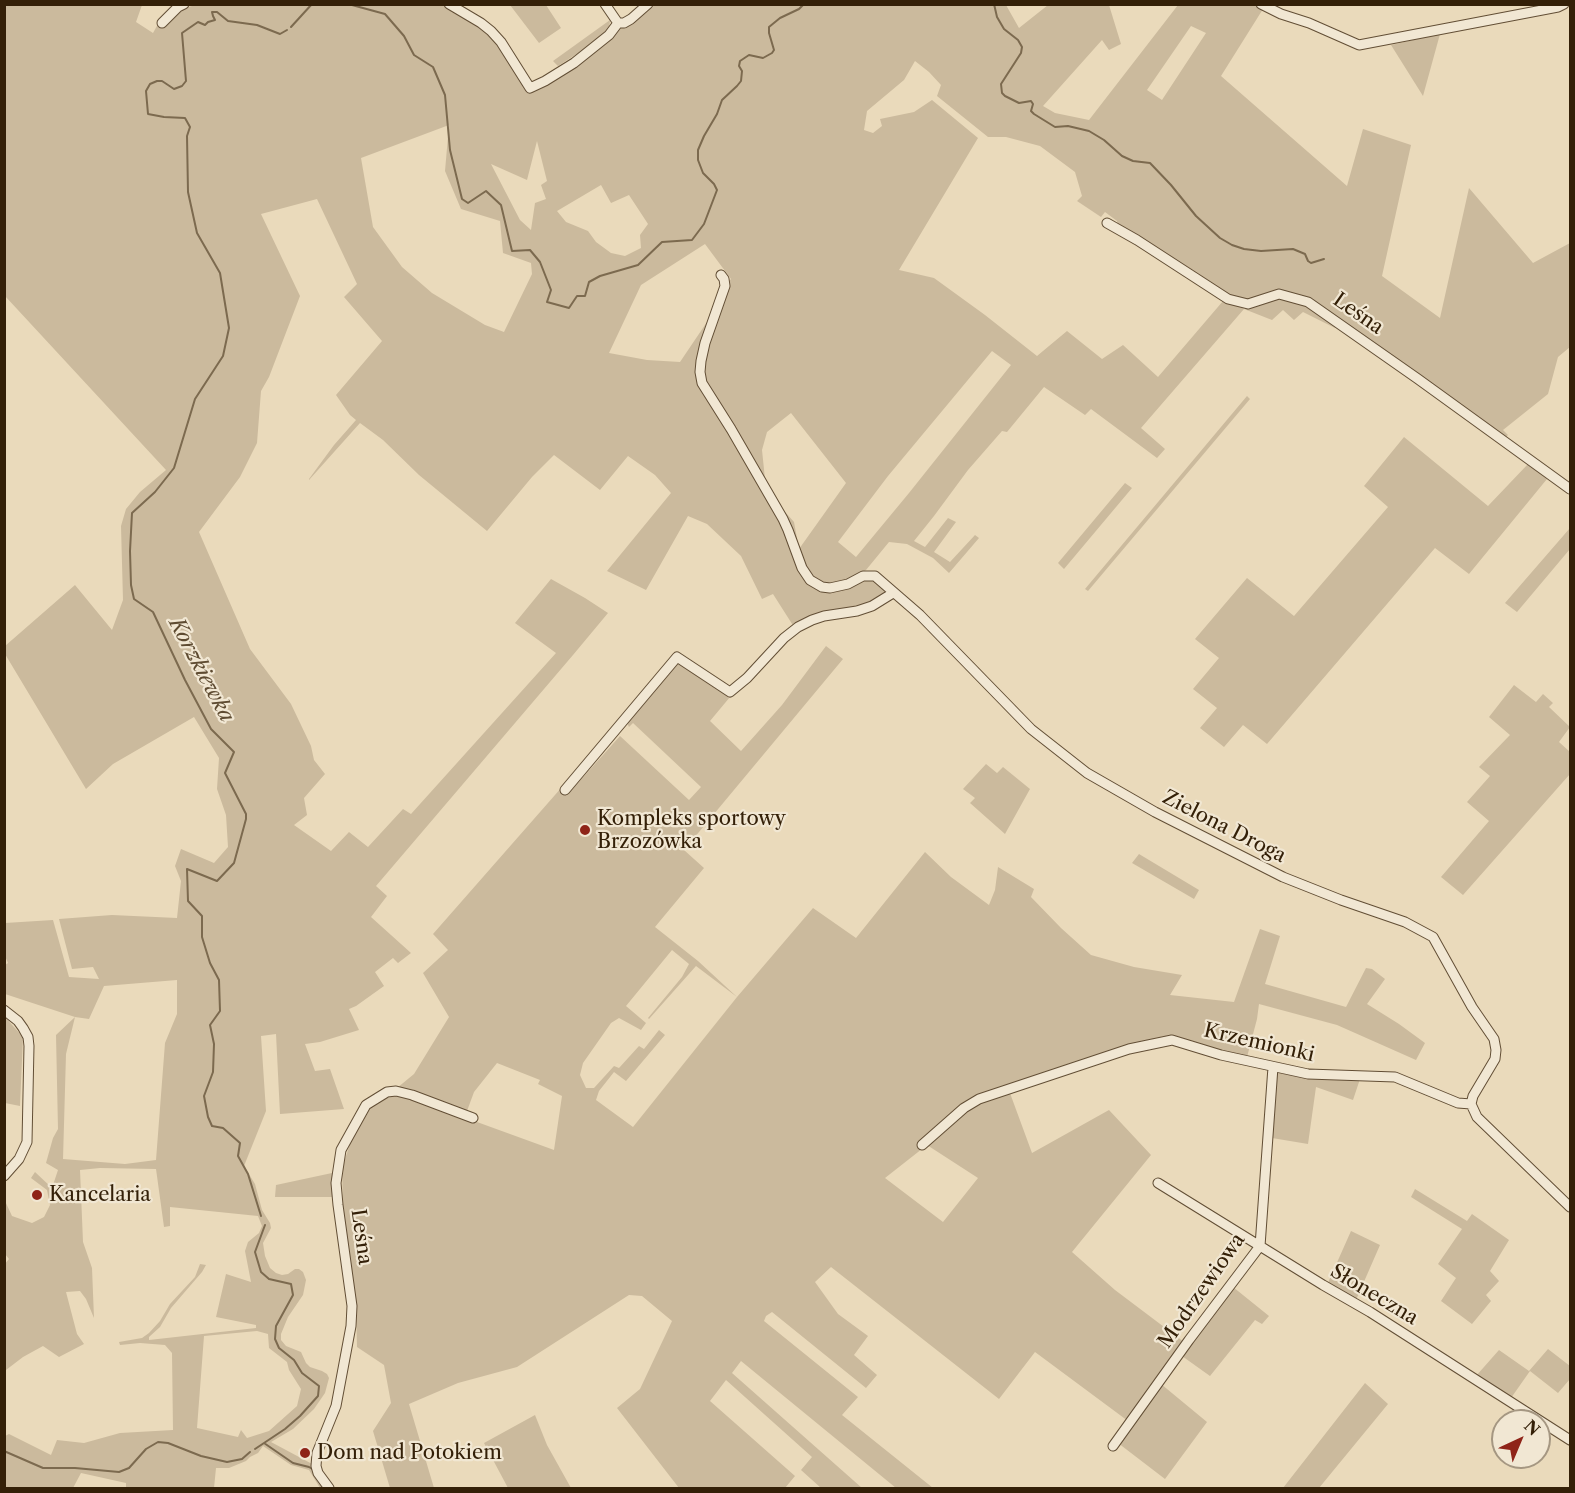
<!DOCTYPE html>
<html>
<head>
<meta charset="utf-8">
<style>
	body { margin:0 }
	#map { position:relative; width:1575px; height:1493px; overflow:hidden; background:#eadabb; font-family:"Libre Caslon Text",serif }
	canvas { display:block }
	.frame { position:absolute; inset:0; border:6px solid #342008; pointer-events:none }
	.north { position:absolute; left:1491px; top:1409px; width:60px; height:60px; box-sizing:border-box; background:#f1e7d3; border:2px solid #a59782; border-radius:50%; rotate:44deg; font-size:16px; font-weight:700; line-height:24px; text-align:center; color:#342008 }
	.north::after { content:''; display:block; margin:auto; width:21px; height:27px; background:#8f2418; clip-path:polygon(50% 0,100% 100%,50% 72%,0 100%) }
</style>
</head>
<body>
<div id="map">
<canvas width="1575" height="1493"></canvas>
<div class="frame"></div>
<div class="north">N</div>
</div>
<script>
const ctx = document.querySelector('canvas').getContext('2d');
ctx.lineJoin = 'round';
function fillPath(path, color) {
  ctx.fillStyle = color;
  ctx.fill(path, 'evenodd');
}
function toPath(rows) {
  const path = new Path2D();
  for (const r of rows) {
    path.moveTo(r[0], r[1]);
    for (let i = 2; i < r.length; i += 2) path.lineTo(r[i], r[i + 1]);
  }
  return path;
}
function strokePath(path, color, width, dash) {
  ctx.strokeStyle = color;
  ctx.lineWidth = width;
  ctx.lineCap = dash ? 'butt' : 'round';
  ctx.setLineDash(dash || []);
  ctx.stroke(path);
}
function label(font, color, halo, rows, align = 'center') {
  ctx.font = font + ' "Libre Caslon Text",serif';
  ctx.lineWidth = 4.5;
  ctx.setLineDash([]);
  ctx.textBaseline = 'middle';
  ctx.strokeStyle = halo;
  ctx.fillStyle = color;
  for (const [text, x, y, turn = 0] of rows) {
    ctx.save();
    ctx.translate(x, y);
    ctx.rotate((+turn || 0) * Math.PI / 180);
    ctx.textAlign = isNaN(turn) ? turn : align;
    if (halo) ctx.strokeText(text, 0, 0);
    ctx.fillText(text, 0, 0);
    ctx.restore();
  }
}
fillPath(toPath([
	[4,5,142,5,136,22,153,33,158,24,163,27,180,9,196,5,443,5,487,30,497,41,526,91,536,90,612,38,619,27,632,22,651,5,1006,5,1019,28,1048,5,1109,5,1121,44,1109,50,1102,40,1043,106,1055,113,1089,120,1178,5,1254,5,1263,9,1221,76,1347,186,1363,129,1411,145,1382,276,1440,318,1469,188,1533,263,1570,243,1570,347,1558,357,1548,394,1503,430,1508,435,1504,439,1396,360,1307,299,1279,292,1248,301,1230,295,1188,267,1118,226,1117,221,1105,212,1101,217,1077,201,1082,196,1075,172,1040,146,1006,137,988,137,937,96,941,85,929,72,915,61,904,80,867,111,864,130,873,133,882,126,880,119,914,112,932,100,978,138,899,270,934,278,985,315,1037,356,1067,331,1102,359,1123,345,1158,377,1223,301,1245,309,1279,297,1308,304,1340,327,1335,328,1303,312,1294,320,1283,310,1272,320,1244,309,1141,428,1165,449,1157,458,1091,409,1085,415,1044,387,1007,432,1002,431,968,470,934,516,914,541,925,547,948,518,956,522,934,552,950,562,975,535,979,538,949,573,933,558,907,544,889,542,866,570,850,581,838,584,824,584,809,577,805,579,816,587,831,591,848,587,864,578,873,578,885,587,884,593,875,600,860,607,813,615,794,627,773,594,762,599,741,556,707,524,688,516,646,590,607,571,671,493,655,475,628,456,600,490,554,455,532,477,487,531,419,475,383,440,360,423,309,480,309,479,334,445,356,420,350,415,336,395,382,341,344,297,357,284,317,199,261,214,300,296,269,377,261,391,257,443,240,477,199,532,250,649,291,704,311,746,314,760,325,774,304,798,307,815,294,825,331,851,349,832,368,847,403,809,411,814,556,653,515,623,551,579,585,598,608,613,573,655,376,886,387,896,371,917,411,953,398,963,393,958,375,972,384,986,356,1006,349,1009,359,1030,320,1042,305,1044,315,1071,330,1069,344,1109,280,1114,276,1034,261,1036,266,1111,244,1166,255,1184,262,1210,270,1223,271,1228,263,1243,265,1256,270,1268,276,1273,282,1275,288,1274,295,1269,299,1269,303,1272,306,1280,303,1295,288,1317,281,1334,281,1340,286,1346,301,1352,306,1363,310,1367,322,1371,327,1374,329,1378,325,1393,314,1409,293,1429,271,1442,314,1465,315,1471,328,1488,320,1488,309,1470,291,1465,263,1446,258,1453,250,1457,246,1461,229,1468,216,1468,214,1488,126,1488,126,1483,81,1473,73,1488,5,1488,5,1436,9,1434,51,1455,57,1440,84,1443,120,1433,173,1430,172,1353,165,1345,140,1343,120,1345,119,1342,142,1338,149,1333,160,1321,170,1304,195,1277,200,1264,206,1265,202,1272,171,1308,160,1327,149,1337,149,1340,256,1328,256,1325,216,1317,226,1274,251,1282,245,1251,248,1242,259,1233,262,1226,258,1216,170,1207,170,1226,164,1227,156,1169,100,1168,80,1170,83,1242,92,1268,94,1318,86,1299,80,1291,66,1292,77,1334,84,1344,59,1357,43,1346,23,1357,6,1370,5,1368,4,1265,9,1259,5,1254,5,1201,12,1216,32,1223,44,1217,50,1205,47,1190,31,1178,35,1172,52,1188,58,1170,46,1163,53,1138,58,1129,56,1035,75,1017,5,994,5,965,8,963,5,956,5,923,53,920,69,977,99,979,93,967,72,969,59,919,112,915,177,918,181,881,175,866,181,849,214,863,228,847,226,815,217,789,219,758,194,717,113,764,86,789,5,654,5,646,75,585,112,630,123,600,121,526,126,509,140,492,166,470,5,296],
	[1191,26,1206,33,1162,100,1147,90],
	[449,125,445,171,461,209,500,221,503,253,531,263,532,274,504,332,485,325,432,293,402,267,373,227,361,158],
	[537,141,547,181,541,185,546,199,535,203,531,230,520,220,491,164,527,180],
	[601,185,611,203,629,195,648,224,640,235,641,248,625,256,611,253,596,242,588,231,566,222,557,211],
	[705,244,731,279,723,288,709,319,680,362,647,360,609,353,641,285],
	[992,351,1011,365,909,493,856,557,838,542,888,476],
	[791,413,846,483,799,549,794,522,771,496,765,479,762,450,767,432],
	[177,980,177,1014,165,1043,156,1160,125,1164,63,1159,66,1054,75,1017,89,1019,104,986],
	[257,1331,268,1334,269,1348,287,1362,289,1370,301,1389,297,1406,269,1431,247,1438,241,1430,238,1437,197,1428,204,1336],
	[510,5,546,5,561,28,539,43],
	[610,20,609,31,600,39,558,66,553,61],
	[1440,34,1423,96,1391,45],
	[1247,396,1250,399,1088,591,1085,589],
	[1404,437,1488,506,1528,464,1547,479,1469,574,1435,548,1267,744,1243,725,1224,747,1200,728,1217,708,1193,689,1219,658,1195,639,1247,578,1294,616,1388,507,1364,486],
	[1125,483,1132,488,1064,569,1058,563],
	[1570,528,1570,549,1517,612,1505,603],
	[826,646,843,659,684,850,704,868,655,927,698,961,737,997,813,908,856,938,925,852,951,877,989,905,995,890,998,867,1034,889,1031,897,1061,928,1091,955,1134,967,1182,975,1170,995,1234,1002,1260,929,1280,936,1265,984,1346,1007,1366,968,1372,969,1385,979,1367,1004,1399,1024,1425,1043,1416,1060,1337,1025,1259,1004,1257,1019,1247,1057,1197,1046,1165,1036,1140,1042,1049,1073,1007,1085,1032,1153,1109,1110,1151,1155,1072,1252,1115,1290,1184,1342,1128,1421,1035,1352,999,1399,831,1267,815,1282,838,1314,868,1336,854,1355,877,1375,866,1388,772,1312,766,1316,764,1321,858,1397,842,1415,933,1488,896,1488,741,1361,732,1373,862,1488,821,1488,801,1470,812,1457,726,1380,710,1401,795,1476,785,1488,679,1488,617,1408,640,1389,672,1321,642,1296,629,1295,517,1367,458,1383,409,1404,434,1488,390,1488,373,1431,391,1403,384,1365,357,1347,356,1305,343,1208,342,1168,350,1144,363,1115,372,1104,390,1094,411,1098,554,1150,562,1096,538,1084,540,1080,497,1063,474,1092,467,1111,397,1088,414,1074,449,1017,423,973,448,950,433,934,562,787,569,793,620,736,689,800,701,787,633,723,629,727,627,723,678,662,730,697,710,721,741,751,782,705],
	[672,950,689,964,682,977,648,1018,649,1019,696,966,737,997,633,1127,596,1100,599,1091,614,1072,626,1081,665,1035,659,1030,644,1049,639,1046,619,1068,614,1066,594,1088,586,1088,580,1075,583,1063,611,1023,619,1018,641,1030,646,1023,626,1006],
	[927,1145,978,1178,943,1222,885,1178],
	[1514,685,1536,702,1543,694,1553,703,1549,707,1570,727,1559,742,1570,752,1570,774,1463,895,1441,877,1489,821,1467,802,1490,776,1479,767,1510,735,1489,717],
	[986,764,997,773,1003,767,1030,789,1005,834,970,803,975,798,963,789],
	[1139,854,1199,890,1194,899,1132,863],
	[4,1016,23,1037,20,1106,5,1103],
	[1275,1071,1318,1079,1360,1079,1353,1100,1316,1087,1308,1144,1272,1138],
	[332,1173,334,1197,275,1197,276,1185],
	[1415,1189,1467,1221,1472,1214,1509,1240,1490,1271,1499,1281,1486,1295,1491,1301,1472,1324,1441,1301,1456,1278,1438,1264,1462,1229,1411,1197],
	[1351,1231,1380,1245,1356,1300,1327,1285],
	[1233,1287,1269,1316,1262,1324,1255,1320,1210,1376,1182,1356],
	[1548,1349,1570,1366,1570,1379,1558,1393,1530,1371,1511,1398,1476,1376,1499,1350,1529,1371],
	[1365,1383,1388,1404,1319,1488,1283,1488],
	[1161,1384,1207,1422,1165,1479,1118,1443],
	[535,1415,547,1445,571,1488,508,1488,484,1443]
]), '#cbba9d');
strokePath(toPath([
	[346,4,352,5,385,14,404,36,414,55,433,67,445,95,450,150,462,199,468,203,486,191,501,205,512,251,530,250,540,262,551,290,547,302,569,308,577,296,585,296,589,282,600,276,638,265,662,242,692,240,704,224,717,190,714,184,703,173,698,160,698,150,704,136,717,114,722,100,737,86,741,81,742,71,739,66,740,61,749,55,763,58,772,53,774,50,769,33,769,27,780,18,799,9,804,4],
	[994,4,997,17,1004,29,1018,40,1022,47,1021,53,1001,84,1002,93,1005,96,1019,103,1031,101,1033,104,1031,111,1034,114,1055,127,1068,126,1089,131,1104,140,1122,156,1133,161,1150,163,1171,185,1196,216,1220,238,1232,245,1244,249,1261,251,1293,249,1305,254,1308,261,1311,263,1324,259],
	[291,27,312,4],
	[261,1216,248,1174,238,1156,240,1143,223,1128,212,1126,208,1117,204,1096,213,1072,214,1044,210,1025,220,1011,219,980,210,963,202,937,202,916,188,901,187,869,217,881,234,863,246,819,246,814,225,773,234,752,211,729,185,680,153,612,134,599,131,585,130,551,132,513,155,492,174,468,195,399,223,356,229,328,220,273,197,233,188,192,187,136,190,127,185,118,164,117,148,114,146,91,150,84,157,81,162,81,174,89,182,86,186,81,182,33,198,22,205,25,208,22,215,20,213,16,212,12,217,12,228,21,257,25,280,34,287,30],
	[264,1443,293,1463,309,1467,314,1470],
	[255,1449,285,1429,300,1416,318,1396,319,1386,302,1373,294,1360,279,1348,275,1339,276,1326,293,1295,291,1284,269,1279,261,1272,255,1252,265,1225],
	[4,1451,43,1468,75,1468,119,1472,129,1468,146,1449,158,1442,168,1443,201,1456,227,1462,242,1459,250,1452]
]), '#7c6a4f', 2);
const minor = toPath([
	[449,4,481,23,491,31,501,42,530,88,545,81,574,63,609,35,618,23,624,23,631,19,648,4],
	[605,4,618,23],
	[1261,4,1281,14,1309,23,1359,45,1558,7,1564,4],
	[162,23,178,7,184,4],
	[1107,223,1137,240,1228,299,1248,304,1279,294,1308,302,1418,379,1570,489],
	[721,275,724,279,725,286,705,343,701,361,700,372,702,383,731,429,783,519,788,530,802,568,810,580,822,587,830,588,848,584,863,576,875,576,920,615,1031,729,1087,773,1155,812,1283,877,1341,900,1405,922,1433,937,1472,1007,1494,1039,1496,1050,1495,1059,1473,1096,1471,1104,1477,1117,1570,1207],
	[565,790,677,657,730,692,747,678,784,638,798,627,812,620,824,616,857,611,872,606,893,593],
	[4,1010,18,1021,23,1028,28,1037,29,1046,27,1142,19,1159,4,1176],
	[922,1145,964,1108,979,1099,1129,1049,1172,1040,1221,1055,1308,1074,1395,1077,1458,1103,1471,1104],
	[1158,1183,1323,1285,1370,1312,1570,1440],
	[1113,1446,1189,1340,1260,1246,1273,1067],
	[329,1488,318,1473,316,1466,317,1453,336,1406,351,1326,352,1306,338,1205,336,1183,341,1150,366,1105,387,1092,396,1091,412,1095,473,1118]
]);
strokePath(minor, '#624e35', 11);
strokePath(minor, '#f1e7d3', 9);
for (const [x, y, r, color] of [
	[585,830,6,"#8f2418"],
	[37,1195,6,"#8f2418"],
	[305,1453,6,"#8f2418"]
]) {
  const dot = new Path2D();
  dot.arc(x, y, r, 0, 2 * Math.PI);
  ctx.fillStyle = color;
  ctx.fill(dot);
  strokePath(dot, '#f1e7d3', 2);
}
label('20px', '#342008', '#f1e7d3', [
	["Leśna",1358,314,35],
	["Zielona Droga",1224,827,27],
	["Krzemionki",1259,1043,13],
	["Leśna",361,1237,82],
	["Modrzewiowa",1202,1291,-55],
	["Słoneczna",1374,1295,31]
]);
label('20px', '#342008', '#f1e7d3', [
	["Kompleks sportowy",597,819],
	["Brzozówka",597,842],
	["Kancelaria",49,1195],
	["Dom nad Potokiem",317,1453]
], 'left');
label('italic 21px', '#5e4b31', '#f1e7d3', [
	["Korzkiewka",201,670,62]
]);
</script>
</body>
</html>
